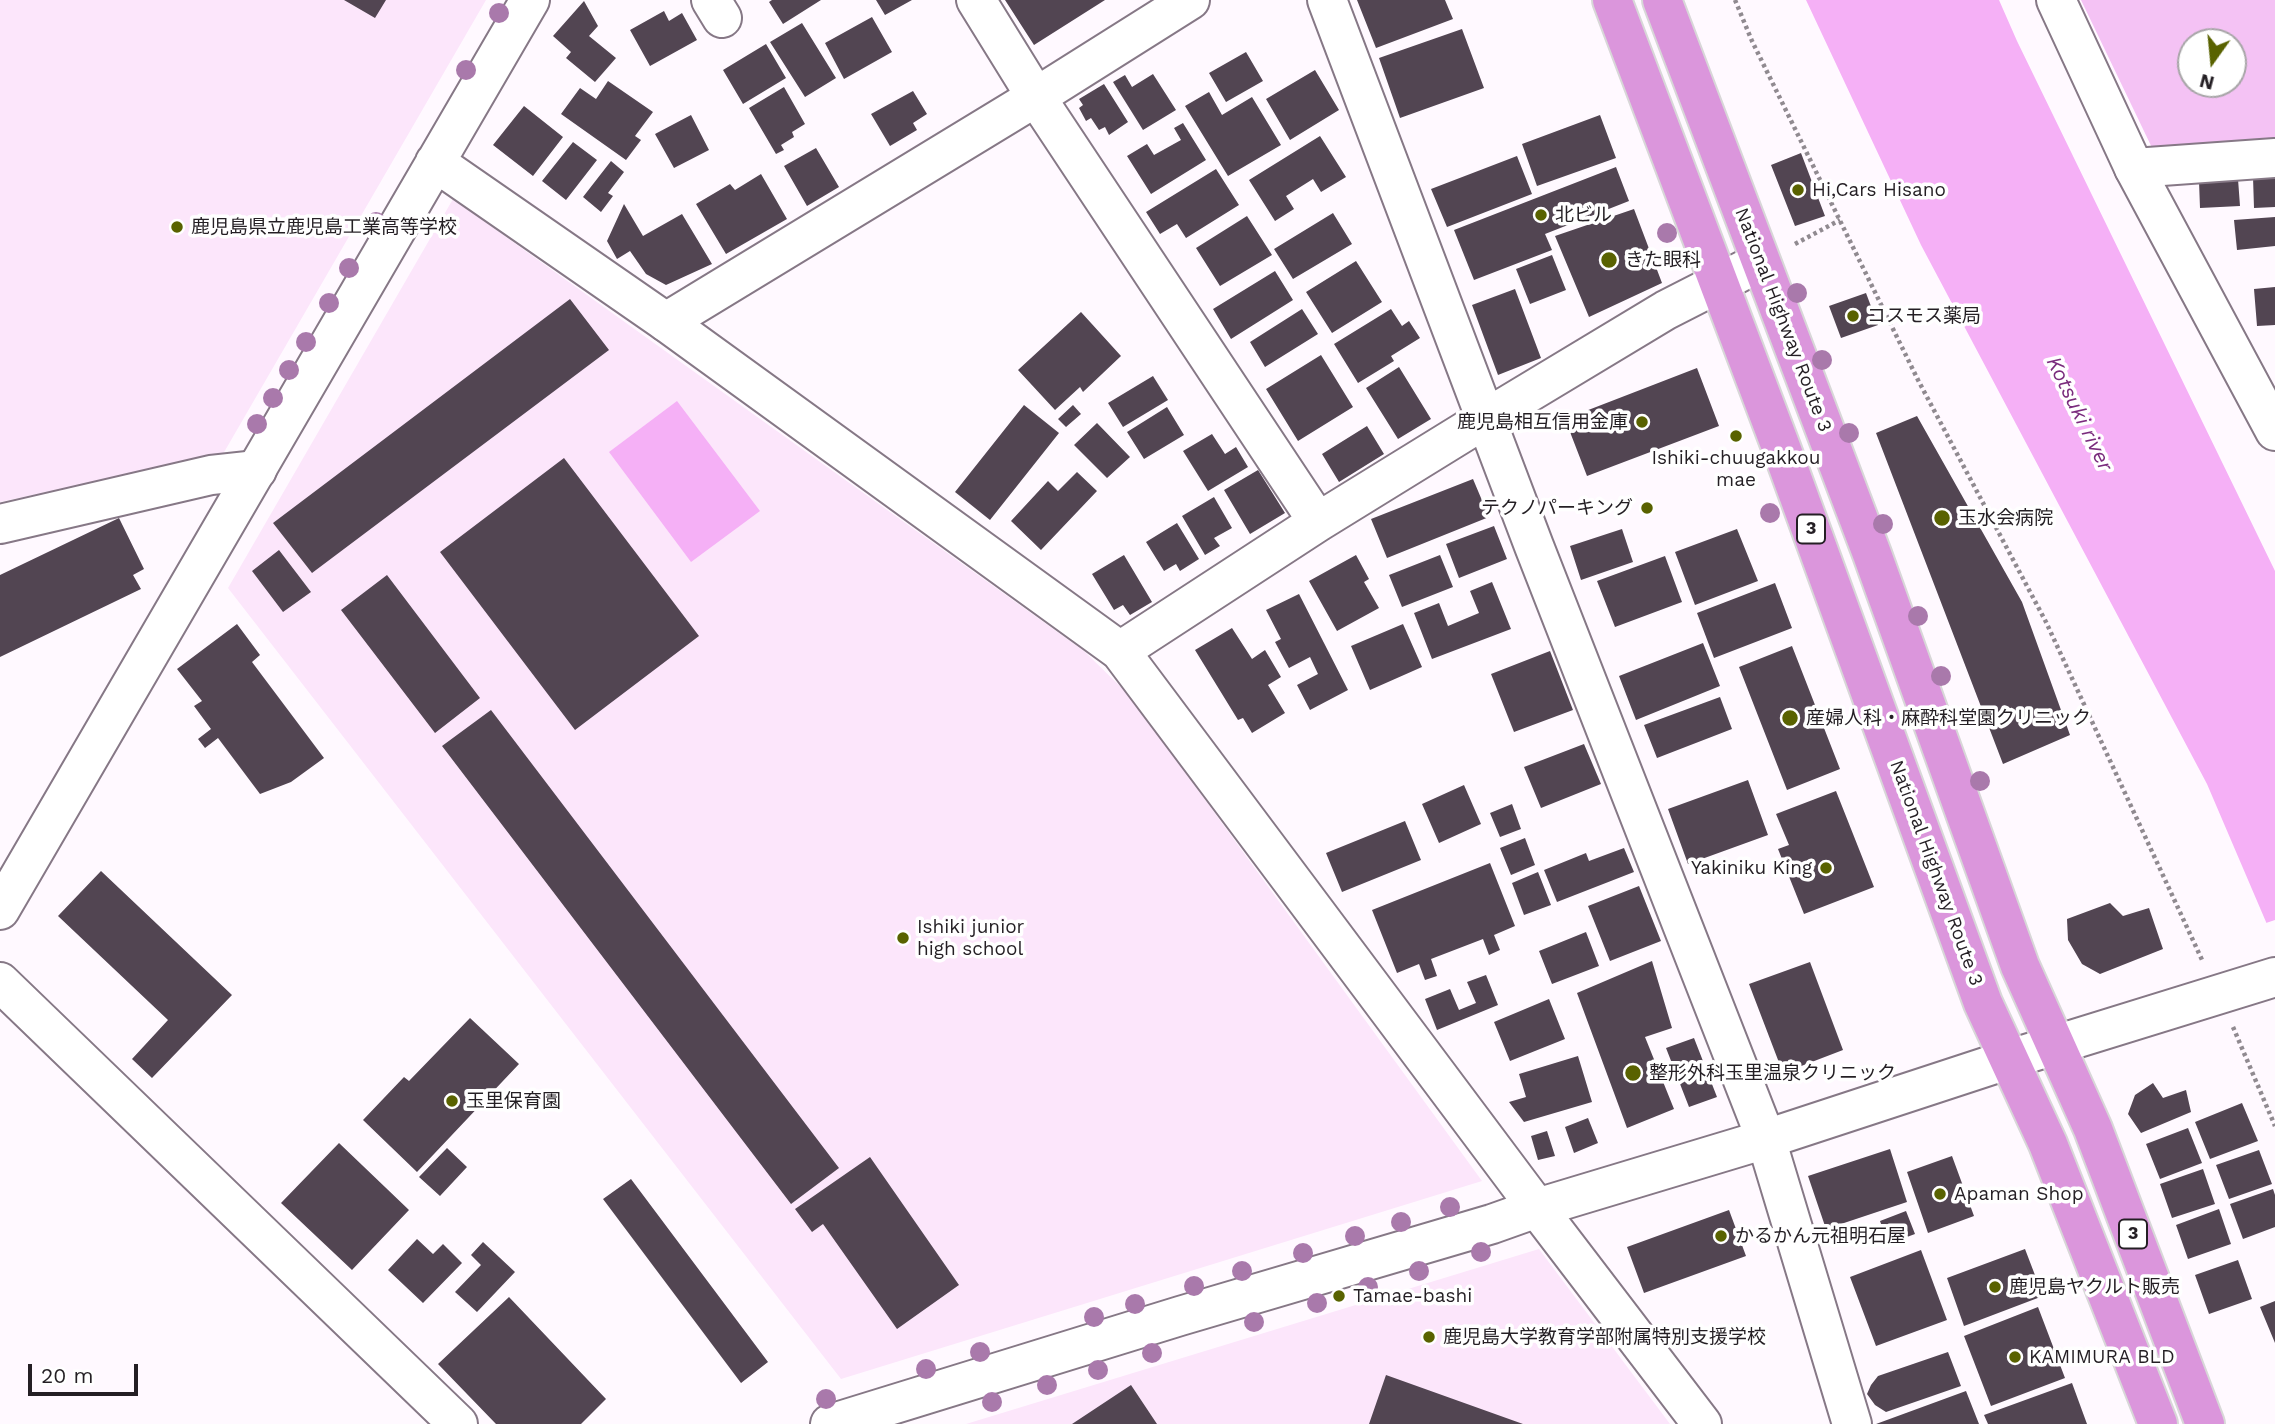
<!DOCTYPE html>
<html>
<head>
<meta charset="utf-8">
<style>
	body { margin:0 }
	#map { position:relative; width:2275px; height:1424px; overflow:hidden; background:#fff9ff; font-family:"Work Sans",sans-serif }
	canvas { display:block }
	.north { position:absolute; left:2177px; top:28px; width:70px; height:70px; box-sizing:border-box; background:#fff; border:2px solid #a7a5a7; border-radius:50%; rotate:195deg; font-size:19px; font-weight:700; line-height:28px; text-align:center; color:#241f24 }
	.north::after { content:''; display:block; margin:auto; width:24px; height:32px; background:#596200; clip-path:polygon(50% 0,100% 100%,50% 72%,0 100%) }
	.scale { position:absolute; left:28px; top:1364px; width:110px; height:32px; box-sizing:border-box; border:4px solid #241f24; border-top:0; padding-left:9px; font-size:21px; line-height:24px; white-space:nowrap; color:#241f24; -webkit-text-stroke:5px #fff; paint-order:stroke }
</style>
</head>
<body>
<div id="map">
<canvas width="2275" height="1424"></canvas>
<div class="north">N</div>
<div class="scale">20 m</div>
</div>
<script>
const ctx = document.querySelector('canvas').getContext('2d');
ctx.lineJoin = 'round';
function fillPath(path, color) {
  ctx.fillStyle = color;
  ctx.fill(path, 'evenodd');
}
function toPath(rows) {
  const path = new Path2D();
  for (const r of rows) {
    path.moveTo(r[0], r[1]);
    for (let i = 2; i < r.length; i += 2) path.lineTo(r[i], r[i + 1]);
  }
  return path;
}
function strokePath(path, color, width, dash) {
  ctx.strokeStyle = color;
  ctx.lineWidth = width;
  ctx.lineCap = dash ? 'butt' : 'round';
  ctx.setLineDash(dash || []);
  ctx.stroke(path);
}
function label(font, color, halo, rows, align = 'center') {
  ctx.font = font + ' "Work Sans","Noto Sans JP",sans-serif';
  ctx.lineWidth = 7;
  ctx.setLineDash([]);
  ctx.textBaseline = 'middle';
  ctx.strokeStyle = halo;
  ctx.fillStyle = color;
  for (const [text, x, y, turn = 0] of rows) {
    ctx.save();
    ctx.translate(x, y);
    ctx.rotate((+turn || 0) * Math.PI / 180);
    ctx.textAlign = isNaN(turn) ? turn : align;
    if (halo) ctx.strokeText(text, 0, 0);
    ctx.fillText(text, 0, 0);
    ctx.restore();
  }
}
fillPath(toPath([
	[0,0,486,0,223,454,0,502],
	[453,199,1084,651,1129,695,1482,1181,841,1379,228,588],
	[1539,1249,1670,1424,966,1424]
]), '#fce6fb');
fillPath(toPath([
	[2081,0,2275,0,2275,143,2155,154],
	[2191,42,2233,42,2233,84,2191,84]
]), '#f4c2f4');
fillPath(toPath([
	[1806,0,1999,0,2017,41,2275,571,2275,943,2207,784,1921,245],
	[677,401,760,511,691,562,609,452]
]), '#f5b0f6');
fillPath(toPath([
	[2275,920,2275,947,2272,945,2263,924]
]), '#fff9ff');
fillPath(toPath([
	[344,0,386,0,375,18],
	[772,0,821,0,783,24,769,2],
	[876,0,912,0,885,15],
	[1005,0,1105,0,1034,45],
	[1357,0,1445,0,1453,19,1376,48],
	[584,1,598,26,589,36,616,58,595,82,566,58,571,52,553,36],
	[664,11,669,21,682,13,697,40,650,66,630,30],
	[872,17,892,52,844,79,825,43],
	[802,23,836,78,805,97,770,42],
	[1462,29,1484,88,1400,118,1379,58],
	[766,44,786,78,743,104,723,70],
	[1246,52,1263,81,1226,102,1209,73],
	[1315,70,1339,110,1290,140,1266,99],
	[1153,74,1176,110,1143,130,1113,82,1125,75,1132,87],
	[608,81,653,112,635,136,641,140,626,160,561,114,580,88,596,99],
	[1104,84,1128,122,1109,135,1105,127,1099,130,1091,118,1086,121,1079,108,1083,105,1079,99],
	[784,87,805,124,792,132,794,137,781,145,784,150,776,154,749,108],
	[913,91,927,114,913,123,917,130,890,146,871,114],
	[1209,92,1222,115,1252,97,1281,145,1228,176,1185,106],
	[524,106,563,137,533,176,493,145],
	[691,115,709,150,674,168,655,134],
	[1600,115,1616,158,1537,186,1522,144],
	[1183,123,1206,160,1151,194,1127,156,1147,144,1154,155,1181,140,1174,128],
	[1320,136,1346,177,1321,192,1313,179,1286,196,1294,209,1275,221,1249,180],
	[573,142,597,160,566,200,542,181],
	[816,148,839,187,807,206,784,166],
	[1801,153,1825,216,1795,226,1771,165],
	[1517,156,1532,194,1447,227,1431,189],
	[611,161,624,172,608,193,613,196,601,212,583,197],
	[1616,167,1629,201,1545,234,1552,250,1474,280,1454,230],
	[1216,169,1239,205,1186,238,1177,224,1160,234,1146,212],
	[761,174,787,219,726,254,696,204,730,184,735,190],
	[2275,176,2275,207,2254,208,2253,177],
	[2238,179,2240,206,2200,208,2199,181],
	[624,204,643,236,682,214,712,264,666,285,646,274,630,251,617,259,607,241],
	[1634,209,1662,283,1589,317,1555,236],
	[1333,213,1352,244,1293,279,1274,249],
	[1247,216,1272,255,1220,286,1196,248],
	[2275,217,2275,246,2237,250,2234,220],
	[1552,255,1566,290,1530,304,1516,269],
	[1356,261,1382,302,1332,333,1306,292],
	[1275,271,1293,300,1231,339,1213,309],
	[2275,287,2275,325,2257,326,2254,289],
	[1515,289,1541,358,1498,375,1472,305],
	[1866,293,1878,325,1841,338,1829,306],
	[570,299,609,350,312,573,273,523],
	[1302,309,1318,334,1265,367,1250,342],
	[1391,309,1402,326,1409,321,1420,338,1391,356,1394,361,1358,383,1334,344],
	[1081,312,1121,356,1083,392,1080,387,1055,410,1018,370],
	[1321,355,1353,407,1298,441,1266,389],
	[1399,367,1431,419,1398,439,1366,388],
	[1697,368,1719,426,1587,476,1565,419],
	[1153,376,1168,400,1123,427,1108,403],
	[1024,405,1059,433,990,520,955,492],
	[1073,405,1081,414,1066,427,1058,419],
	[1167,407,1184,435,1144,459,1127,432],
	[1917,416,2022,602,2070,735,2003,764,1876,433],
	[1097,423,1130,457,1107,478,1074,445],
	[1367,426,1384,454,1339,482,1322,454],
	[1212,434,1225,454,1236,447,1248,467,1208,491,1183,451],
	[564,458,699,636,575,730,440,552],
	[1258,470,1285,513,1250,534,1224,490],
	[1077,472,1097,491,1041,550,1011,521,1048,481,1058,491],
	[1473,479,1489,517,1387,558,1371,519],
	[1214,497,1232,528,1214,538,1220,546,1205,555,1182,516],
	[119,518,144,569,133,575,141,589,0,657,0,575],
	[1177,523,1199,559,1180,571,1176,564,1164,571,1146,542],
	[1494,526,1507,559,1459,578,1446,544],
	[1622,529,1633,562,1581,580,1570,546],
	[1737,529,1758,581,1695,605,1675,552],
	[279,550,311,592,283,612,252,571],
	[1124,555,1152,602,1130,615,1123,605,1114,610,1092,574],
	[1356,555,1369,579,1364,582,1379,608,1337,631,1309,581],
	[1440,555,1453,587,1402,607,1389,575],
	[1665,556,1682,602,1615,627,1597,581],
	[387,575,480,698,435,733,341,610],
	[1492,582,1511,629,1432,659,1414,613,1439,603,1448,626,1479,613,1470,591],
	[1775,583,1792,628,1714,658,1697,613],
	[1299,594,1348,690,1310,710,1297,685,1318,674,1310,657,1289,668,1275,642,1281,639,1266,610],
	[237,624,260,655,252,662,324,758,291,782,260,794,218,738,205,748,198,739,211,729,194,706,202,701,177,669],
	[1403,624,1422,667,1370,690,1351,646],
	[1232,628,1252,659,1265,650,1281,677,1268,685,1285,713,1252,733,1243,718,1238,720,1195,650],
	[1703,643,1720,686,1636,720,1619,676],
	[1792,646,1840,769,1787,790,1739,667],
	[1550,651,1573,710,1514,732,1491,674],
	[1720,697,1732,729,1657,758,1644,725],
	[491,710,839,1168,791,1204,442,746],
	[1584,744,1601,784,1541,808,1524,767],
	[1748,780,1768,835,1688,864,1668,809],
	[1464,785,1481,824,1439,843,1422,804],
	[1836,791,1874,887,1804,914,1778,849,1789,845,1776,814],
	[1512,804,1521,829,1500,837,1490,813],
	[1405,821,1421,860,1342,892,1326,853],
	[1525,838,1535,865,1511,875,1500,848],
	[1624,848,1634,872,1557,902,1544,870,1586,853,1589,861],
	[1490,863,1515,926,1494,935,1500,950,1489,955,1483,939,1431,959,1437,976,1425,980,1419,964,1397,973,1372,910],
	[101,871,232,995,152,1078,132,1059,168,1020,58,916],
	[1538,872,1551,905,1524,915,1512,883],
	[1639,886,1661,941,1610,961,1588,906],
	[2110,903,2123,916,2149,908,2163,949,2100,974,2082,964,2068,940,2067,919],
	[1586,932,1599,966,1552,984,1539,951],
	[1652,961,1672,1028,1645,1037,1674,1109,1627,1128,1577,993],
	[1810,962,1843,1050,1783,1073,1749,984],
	[1486,975,1498,1005,1437,1030,1425,999,1450,989,1459,1010,1476,1003,1467,982],
	[1549,999,1565,1039,1510,1061,1494,1022],
	[470,1018,519,1064,417,1172,363,1120,404,1077,409,1081],
	[1694,1038,1717,1097,1689,1107,1666,1048],
	[1578,1056,1592,1102,1524,1122,1509,1102,1526,1097,1519,1074],
	[2153,1083,2163,1098,2186,1090,2191,1112,2141,1133,2128,1114,2135,1095],
	[2242,1103,2258,1141,2210,1159,2195,1122],
	[1588,1118,1598,1143,1574,1153,1565,1127],
	[2188,1128,2202,1163,2160,1179,2146,1144],
	[1547,1131,1555,1156,1538,1160,1531,1136],
	[339,1143,409,1210,352,1270,281,1203],
	[447,1148,467,1167,440,1196,419,1177],
	[1890,1149,1907,1202,1826,1229,1808,1176],
	[2259,1150,2272,1184,2229,1199,2216,1165],
	[1952,1156,1974,1216,1928,1233,1907,1172],
	[870,1157,959,1285,897,1329,823,1224,812,1232,795,1209],
	[2203,1169,2215,1204,2172,1218,2160,1184],
	[631,1179,768,1362,741,1383,603,1199],
	[2273,1189,2275,1195,2275,1227,2243,1239,2230,1204],
	[2219,1209,2231,1244,2188,1259,2176,1225],
	[1729,1210,1746,1256,1644,1293,1627,1247],
	[1906,1211,1915,1234,1888,1244,1880,1221],
	[417,1239,433,1254,443,1244,462,1263,423,1303,388,1270],
	[483,1242,515,1272,477,1312,455,1292,481,1265,471,1255],
	[2025,1249,2043,1296,1964,1326,1947,1278],
	[1921,1250,1947,1320,1876,1346,1850,1277],
	[2238,1260,2252,1299,2209,1314,2195,1275],
	[509,1297,606,1399,581,1424,496,1424,438,1364],
	[2275,1301,2275,1343,2260,1307],
	[2038,1307,2065,1378,1991,1406,1964,1336],
	[1948,1352,1961,1386,1886,1412,1875,1405,1867,1394,1871,1385,1878,1376],
	[1386,1375,1523,1424,1369,1424],
	[2072,1383,2087,1424,1988,1424,1984,1415],
	[1131,1385,1157,1424,1072,1424],
	[1966,1391,1979,1424,1876,1424]
]), '#524552');
const minor = toPath([
	[711,0,722,18],
	[976,0,1036,97,1318,522],
	[1327,0,1534,546,1766,1139,1852,1424],
	[2134,168,2275,158],
	[666,322,1036,97,1190,0],
	[0,524,211,475,257,470],
	[1120,651,1318,522,1485,419,1666,310,1760,262],
	[0,982,458,1424],
	[1537,1208,1702,1424]
]);
const tertiary = toPath([
	[2056,0,2134,168,2275,431],
	[435,162,666,322,1120,651,1537,1208],
	[0,910,530,0],
	[830,1424,1180,1316,1492,1224,1537,1208,1766,1139,2010,1059,2275,977]
]);
const trunk = toPath([
	[1612,0,1782,450,1983,1003,2048,1144,2158,1424],
	[1662,0,1872,554,2020,966,2093,1129,2205,1424]
]);
strokePath(minor, '#867886', 42);
strokePath(tertiary, '#867886', 42);
strokePath(trunk, '#d8d7d8', 42);
strokePath(toPath([
	[1735,0,1752,41,1918,380,2046,622,2203,962],
	[1795,244,1840,220],
	[2233,1027,2275,1126]
]), '#908a90', 4.5, [3.5, 3.5]);
strokePath(minor, '#fff', 38);
strokePath(tertiary, '#fff', 38);
strokePath(trunk, '#db96dc', 38);
ctx.fillStyle = '#a979ab';
for (const [x, y] of [
	[499,13],
	[466,70],
	[376,222],
	[1667,233],
	[349,268],
	[1797,293],
	[329,303],
	[306,342],
	[1822,360],
	[289,370],
	[273,398],
	[257,424],
	[1849,433],
	[1770,513],
	[1883,524],
	[1918,616],
	[1941,676],
	[1980,781],
	[1450,1207],
	[1401,1222],
	[1355,1236],
	[1481,1252],
	[1303,1253],
	[1242,1271],
	[1419,1271],
	[1194,1286],
	[1368,1287],
	[1317,1303],
	[1135,1304],
	[1094,1317],
	[1254,1322],
	[980,1352],
	[1152,1353],
	[926,1369],
	[1098,1370],
	[1047,1385],
	[826,1399],
	[992,1402]
]) {
  ctx.beginPath();
  ctx.arc(x, y, 10, 0, 2 * Math.PI);
  ctx.fill();
}
for (const [x, y, r, color] of [
	[1798,190,7,"#596200"],
	[1541,215,7,"#596200"],
	[177,227,7,"#596200"],
	[1609,260,9,"#596200"],
	[1853,316,7,"#596200"],
	[1642,422,7,"#596200"],
	[1736,436,7,"#596200"],
	[1647,508,7,"#596200"],
	[1942,518,9,"#596200"],
	[1790,718,9,"#596200"],
	[1826,868,7,"#596200"],
	[903,938,7,"#596200"],
	[1633,1073,9,"#596200"],
	[452,1101,7,"#596200"],
	[1940,1194,7,"#596200"],
	[1721,1236,7,"#596200"],
	[1995,1287,7,"#596200"],
	[1339,1296,7,"#596200"],
	[1429,1337,7,"#596200"],
	[2015,1357,7,"#596200"]
]) {
  const dot = new Path2D();
  dot.arc(x, y, r, 0, 2 * Math.PI);
  ctx.fillStyle = color;
  ctx.fill(dot);
  strokePath(dot, '#fff', 2.5);
}
for (const [x, y, w] of [
	[1811,529,28],
	[2133,1234,28]
]) {
  const box = new Path2D();
  box.roundRect(x - w / 2, y - 14.5, w, 29, 5);
  ctx.fillStyle = '#fff';
  ctx.fill(box);
  strokePath(box, '#241f24', 2);
}
label('bold 18px', '#241f24', null, [
	["3",1811,529],
	["3",2133,1234]
]);
label('19px', '#241f24', '#fff', [
	["Hi,Cars Hisano",1812,190],
	["北ビル",1555,215],
	["鹿児島県立鹿児島工業高等学校",191,227],
	["きた眼科",1625,260],
	["コスモス薬局",1867,316],
	["鹿児島相互信用金庫",1628,422,"right"],
	["Ishiki-chuugakkou",1736,458,"center"],
	["mae",1736,480,"center"],
	["テクノパーキング",1633,508,"right"],
	["玉水会病院",1958,518],
	["産婦人科・麻酔科堂園クリニック",1806,718],
	["Yakiniku King",1812,868,"right"],
	["Ishiki junior",917,927],
	["high school",917,949],
	["整形外科玉里温泉クリニック",1649,1073],
	["玉里保育園",466,1101],
	["Apaman Shop",1954,1194],
	["かるかん元祖明石屋",1735,1236],
	["鹿児島ヤクルト販売",2009,1287],
	["Tamae-bashi",1353,1296],
	["鹿児島大学教育学部附属特別支援学校",1443,1337],
	["KAMIMURA BLD",2029,1357]
], 'left');
label('19px', '#241f24', '#fff', [
	["National Highway Route 3",1783,320,69],
	["National Highway Route 3",1936,873,70]
]);
label('italic 21px', '#7a2c7d', '#fff', [
	["Kotsuki river",2079,414,64]
]);
</script>
</body>
</html>
